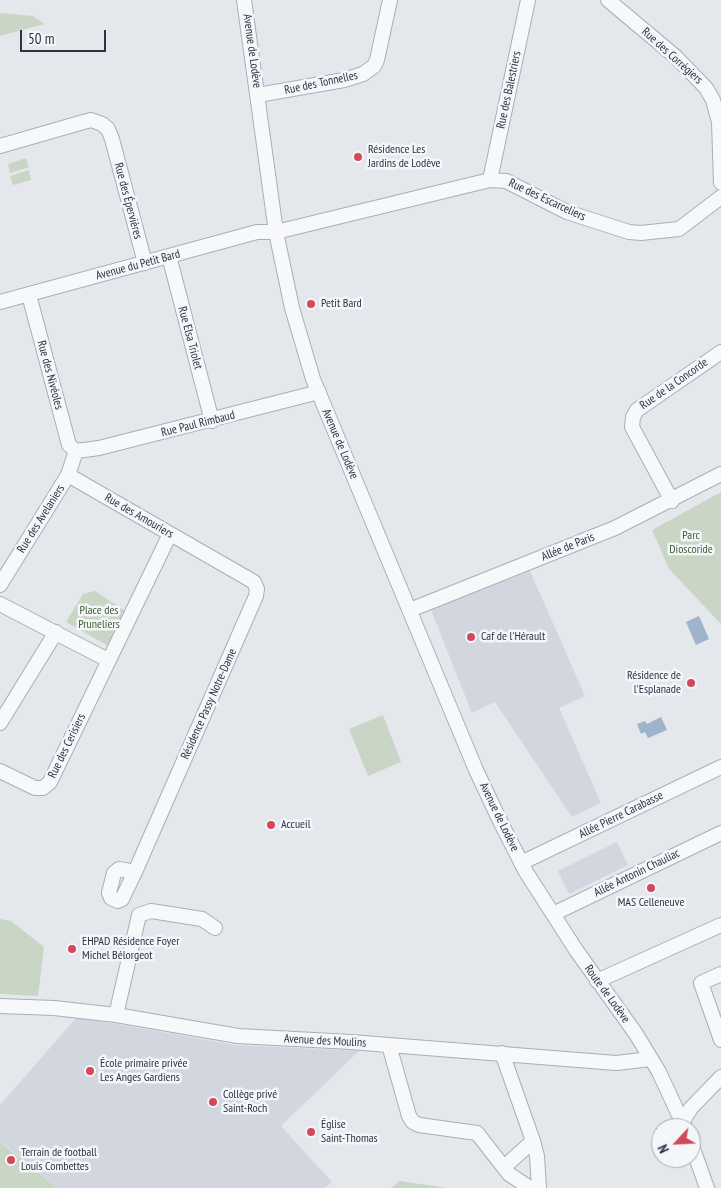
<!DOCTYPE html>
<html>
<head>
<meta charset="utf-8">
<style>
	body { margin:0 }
	#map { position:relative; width:721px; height:1188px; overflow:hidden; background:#e4e7ec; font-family:"PT Sans Narrow",sans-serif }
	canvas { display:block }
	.north { position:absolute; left:651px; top:1118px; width:50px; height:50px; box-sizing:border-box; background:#f4f6f9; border:1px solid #a4a8b1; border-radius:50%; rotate:245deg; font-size:14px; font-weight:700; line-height:20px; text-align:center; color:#2b3445 }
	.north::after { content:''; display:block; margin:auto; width:18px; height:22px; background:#d1495b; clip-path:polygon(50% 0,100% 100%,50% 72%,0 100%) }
	.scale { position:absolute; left:20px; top:30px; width:86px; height:22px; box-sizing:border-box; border:2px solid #2b3445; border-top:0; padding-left:6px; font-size:15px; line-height:18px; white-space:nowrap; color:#2b3445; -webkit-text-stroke:4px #f4f6f9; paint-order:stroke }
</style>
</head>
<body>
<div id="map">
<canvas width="721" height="1188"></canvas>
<div class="north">N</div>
<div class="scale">50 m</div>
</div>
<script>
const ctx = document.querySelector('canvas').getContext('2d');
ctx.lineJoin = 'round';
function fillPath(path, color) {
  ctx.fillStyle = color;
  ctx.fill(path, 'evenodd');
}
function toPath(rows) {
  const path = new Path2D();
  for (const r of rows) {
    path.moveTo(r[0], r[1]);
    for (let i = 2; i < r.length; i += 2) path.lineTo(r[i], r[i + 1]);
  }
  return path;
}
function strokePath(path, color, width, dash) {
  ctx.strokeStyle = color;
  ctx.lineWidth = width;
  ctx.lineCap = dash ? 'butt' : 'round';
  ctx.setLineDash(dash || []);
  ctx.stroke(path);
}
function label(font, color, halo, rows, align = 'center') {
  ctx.font = font + ' "PT Sans Narrow",sans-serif';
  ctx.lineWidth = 5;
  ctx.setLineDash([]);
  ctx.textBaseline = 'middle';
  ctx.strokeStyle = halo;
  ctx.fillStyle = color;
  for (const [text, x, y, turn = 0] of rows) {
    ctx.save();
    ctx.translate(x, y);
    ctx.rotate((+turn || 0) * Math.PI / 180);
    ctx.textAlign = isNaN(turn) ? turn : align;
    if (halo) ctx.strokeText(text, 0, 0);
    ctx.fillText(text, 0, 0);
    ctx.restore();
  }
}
fillPath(toPath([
	[530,571,585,696,559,708,601,803,572,817,495,702,472,713,431,610],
	[617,842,628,865,569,894,558,871],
	[77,1017,235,1045,359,1051,281,1126,332,1182,325,1188,58,1188,0,1141,0,1105]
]), '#d2d6de');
fillPath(toPath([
	[0,13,33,16,44,24,0,36],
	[26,158,29,167,10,173,8,164],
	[29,170,31,180,13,185,10,176],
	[721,492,721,624,669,569,652,530],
	[95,591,127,612,110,647,66,622,83,594],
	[383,715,401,762,368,776,349,729],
	[0,919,11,921,44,947,38,996,0,994],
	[0,1142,45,1178,58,1188,0,1188],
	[400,1181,447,1188,391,1188]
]), '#c9d6c5');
fillPath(toPath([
	[699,616,709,639,696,645,686,622],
	[661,717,667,730,648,738,645,732,641,734,637,724,645,721,647,724]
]), '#9fb4cc');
const minor = toPath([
	[244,0,276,232,292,308,313,379,476,770,500,821,526,872,576,950,636,1034,659,1072,685,1128],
	[608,0,676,57,706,88,713,100,719,122,721,183],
	[258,95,344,80,363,74,374,66,377,60,390,0],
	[0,146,80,123,91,120,102,124,108,129,112,139,145,263],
	[490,180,528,0],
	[169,256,212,421],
	[29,295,69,445,76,451],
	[0,302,257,232,276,232,490,180,506,181,567,212,629,232,641,233,679,229,721,197],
	[76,451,99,448,319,392],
	[68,475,254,582,257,589,256,596,135,872,122,899,118,901,111,898,109,893,114,873,119,869,135,872],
	[672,501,632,427,633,417,637,410,721,352],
	[0,585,68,475,76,451],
	[0,604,108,660],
	[410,610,615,528,721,474],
	[0,723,56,632],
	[0,771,35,788,43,788,50,782,170,534],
	[521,863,721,767],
	[553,914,721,833],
	[721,974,701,983,721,1040],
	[597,981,721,925],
	[0,1006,54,1008,116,1015,238,1036,351,1042,616,1063,651,1059],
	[116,1015,139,915,151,911,202,919,215,928],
	[389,1045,409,1116,413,1122,419,1125,477,1133,509,1174,530,1188],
	[502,1053,533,1141,537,1156,539,1188],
	[683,1121,691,1108,721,1077],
	[691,1143,707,1188],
	[504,1167,533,1141]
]);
strokePath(minor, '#a9aeb7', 16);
strokePath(minor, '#f7f8fa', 14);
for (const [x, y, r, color] of [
	[358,157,5,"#d1495b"],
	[311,304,5,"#d1495b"],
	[471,637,5,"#d1495b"],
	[691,683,5,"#d1495b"],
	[271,825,5,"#d1495b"],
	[651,888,5,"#d1495b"],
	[72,949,5,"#d1495b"],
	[90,1071,5,"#d1495b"],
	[213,1102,5,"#d1495b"],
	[311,1132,5,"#d1495b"],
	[11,1160,5,"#d1495b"]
]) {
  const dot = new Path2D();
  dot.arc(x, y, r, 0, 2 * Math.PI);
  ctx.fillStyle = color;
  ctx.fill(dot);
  strokePath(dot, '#f4f6f9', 2);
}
label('12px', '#2b3445', '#f4f6f9', [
	["Avenue de Lodève",252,51,82],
	["Rue des Corrégiers",672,56,42],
	["Rue des Tonnelles",321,83,-12],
	["Rue des Balestriers",509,90,-78],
	["Rue des Escarceliers",547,200,25],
	["Rue des Épervières",128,201,75],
	["Avenue du Petit Bard",138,265,-15],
	["Rue Elsa Triolet",190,338,75],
	["Rue des Nivéoles",50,375,75],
	["Rue de la Concorde",674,384,-35],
	["Rue Paul Rimbaud",198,424,-14],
	["Avenue de Lodève",340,444,67],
	["Rue des Amouriers",139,516,30],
	["Rue des Avelaniers",41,519,-58],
	["Allée de Paris",568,547,-22],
	["Résidence Passy Notre-Dame",209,704,-66],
	["Rue des Cerisiers",67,746,-64],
	["Allée Pierre Carabasse",621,815,-26],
	["Avenue de Lodève",499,817,64],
	["Allée Antonin Chauliac",637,873,-26],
	["Route de Lodève",607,994,54],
	["Avenue des Moulins",325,1041,3]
]);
label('12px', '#2b3445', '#f4f6f9', [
	["Résidence Les",368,150],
	["Jardins de Lodève",368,164],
	["Petit Bard",321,304],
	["Caf de l'Hérault",481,637],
	["Résidence de",681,676,"right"],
	["l'Esplanade",681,690,"right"],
	["Accueil",281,825],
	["MAS Celleneuve",651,903,"center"],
	["EHPAD Résidence Foyer",82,942],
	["Michel Bélorgeot",82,956],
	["École primaire privée",100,1064],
	["Les Anges Gardiens",100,1078],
	["Collège privé",223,1095],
	["Saint-Roch",223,1109],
	["Église",321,1125],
	["Saint-Thomas",321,1139],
	["Terrain de football",21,1153],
	["Louis Combettes",21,1167]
], 'left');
label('12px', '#3f6138', '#f4f6f9', [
	["Parc",691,536],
	["Dioscoride",691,550],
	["Place des",99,611],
	["Pruneliers",99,625]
]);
</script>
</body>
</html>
